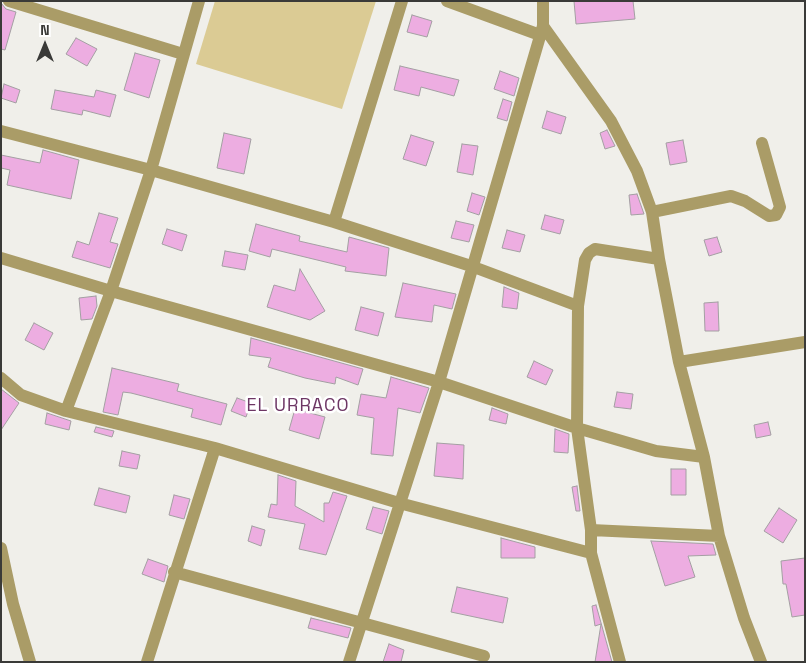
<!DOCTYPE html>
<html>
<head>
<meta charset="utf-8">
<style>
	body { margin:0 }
	#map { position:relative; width:806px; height:663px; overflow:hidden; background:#f0efea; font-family:"Space Grotesk",sans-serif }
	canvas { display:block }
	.frame { position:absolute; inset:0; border:2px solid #3a3a38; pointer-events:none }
	.north { position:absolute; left:20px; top:20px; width:50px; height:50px; -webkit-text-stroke:4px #fff; paint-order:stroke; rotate:0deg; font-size:14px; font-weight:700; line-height:20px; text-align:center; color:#3a3a38 }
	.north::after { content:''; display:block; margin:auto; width:18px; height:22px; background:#3a3a38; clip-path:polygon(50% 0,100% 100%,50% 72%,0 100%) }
</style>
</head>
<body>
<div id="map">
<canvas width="806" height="663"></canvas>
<div class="frame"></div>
<div class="north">N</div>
</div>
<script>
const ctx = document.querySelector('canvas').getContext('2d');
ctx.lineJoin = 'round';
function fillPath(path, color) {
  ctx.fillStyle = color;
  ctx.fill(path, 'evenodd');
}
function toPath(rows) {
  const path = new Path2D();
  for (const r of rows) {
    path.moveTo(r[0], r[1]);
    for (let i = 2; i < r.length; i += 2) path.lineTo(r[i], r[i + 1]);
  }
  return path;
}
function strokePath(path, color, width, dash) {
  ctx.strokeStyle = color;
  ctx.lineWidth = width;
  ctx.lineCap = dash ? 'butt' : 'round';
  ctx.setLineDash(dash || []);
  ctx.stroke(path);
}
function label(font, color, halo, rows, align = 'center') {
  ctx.font = font + ' "Space Grotesk",sans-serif';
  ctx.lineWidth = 5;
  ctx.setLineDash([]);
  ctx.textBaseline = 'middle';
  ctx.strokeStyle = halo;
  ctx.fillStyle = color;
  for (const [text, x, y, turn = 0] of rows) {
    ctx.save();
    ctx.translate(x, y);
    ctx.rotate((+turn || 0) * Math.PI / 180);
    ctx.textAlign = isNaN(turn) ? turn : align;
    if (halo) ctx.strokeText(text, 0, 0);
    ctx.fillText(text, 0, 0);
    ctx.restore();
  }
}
fillPath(toPath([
	[215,1,376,1,342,109,196,64]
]), '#dbcb94');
const building = toPath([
	[574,1,633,1,635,19,576,24,574,1],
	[1,3,6,9,16,12,5,50,1,49,1,3],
	[412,15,432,21,427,37,407,32,412,15],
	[76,38,97,49,87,66,66,54,76,38],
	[135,53,160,60,149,98,124,90,135,53],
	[400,66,459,80,454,96,421,87,419,96,394,90,400,66],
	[500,71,519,78,514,96,494,89,500,71],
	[4,84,20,90,16,103,1,98,4,84],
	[55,90,94,97,96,90,116,95,110,117,83,110,82,115,51,109,55,90],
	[503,99,512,102,507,121,497,118,503,99],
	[547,111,566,117,561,134,542,128,547,111],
	[607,130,615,146,605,149,600,133,607,130],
	[224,133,251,139,244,174,217,168,224,133],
	[411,135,434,142,426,166,403,159,411,135],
	[683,140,687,162,670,165,666,143,683,140],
	[462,144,478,146,473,175,457,172,462,144],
	[43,150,79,160,71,199,7,185,10,170,1,168,1,155,40,163,43,150],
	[472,193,485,197,479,215,467,211,472,193],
	[637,194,644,214,631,215,629,195,637,194],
	[99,213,118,218,110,242,118,244,110,268,72,257,77,241,89,245,99,213],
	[545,215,564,220,560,234,541,229,545,215],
	[456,221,474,225,469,242,451,238,456,221],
	[256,224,300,236,299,241,347,252,349,237,389,248,386,276,345,271,346,267,272,249,270,257,249,251,256,224],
	[167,229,187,235,182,251,162,244,167,229],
	[507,230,525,235,520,252,502,248,507,230],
	[717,237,722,252,709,256,704,240,717,237],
	[225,251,248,255,245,270,222,266,225,251],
	[300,269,325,311,310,320,267,307,274,285,295,291,300,269],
	[403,283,456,294,452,309,434,305,432,322,395,317,403,283],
	[504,287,519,293,517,309,502,307,504,287],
	[96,296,97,306,92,319,81,320,79,298,96,296],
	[718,302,719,331,705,331,704,303,718,302],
	[361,307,384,313,378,336,355,330,361,307],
	[34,323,53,333,44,350,25,340,34,323],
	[251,338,363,369,358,385,336,377,335,384,305,378,268,367,271,358,249,355,251,338],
	[534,361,553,370,546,385,527,377,534,361],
	[112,368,179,384,177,391,227,404,221,425,191,417,193,409,131,393,123,392,118,415,103,412,112,368],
	[391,377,429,388,420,413,398,408,393,456,371,454,374,418,357,415,361,394,386,398,391,377],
	[1,389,19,403,1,430,1,389],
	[617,392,633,394,631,409,614,407,617,392],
	[237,398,251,403,246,417,231,411,237,398],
	[492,408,508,414,506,424,489,420,492,408],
	[295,409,325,417,319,439,289,430,295,409],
	[47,413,71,421,69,430,45,424,47,413],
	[768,422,771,435,756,438,754,425,768,422],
	[96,427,114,431,112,437,94,432,96,427],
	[555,429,569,434,568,453,554,452,555,429],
	[437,443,464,445,463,479,434,476,437,443],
	[122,451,140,455,137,469,119,466,122,451],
	[671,469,686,469,686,495,671,495,671,469],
	[278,475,296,481,295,506,324,522,324,503,329,503,333,492,347,496,326,555,299,549,305,524,268,517,271,504,277,505,278,475],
	[577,486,580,511,576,511,572,487,577,486],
	[99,488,130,496,126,513,94,505,99,488],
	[174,495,190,499,184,519,169,515,174,495],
	[373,507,389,511,382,534,366,529,373,507],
	[779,508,797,520,783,543,764,531,779,508],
	[252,526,265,530,261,546,248,541,252,526],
	[501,538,535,547,535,558,501,558,501,538],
	[651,541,713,544,716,555,688,556,695,577,665,586,651,541],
	[805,558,805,615,792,617,786,584,783,584,781,561,805,558],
	[148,559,168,566,164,582,142,574,148,559],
	[457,587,508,598,503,623,451,612,457,587],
	[596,605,612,662,595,662,601,624,595,626,592,606,596,605],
	[311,618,351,628,348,638,308,628,311,618],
	[389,644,404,650,401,662,383,662,389,644]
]);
fillPath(building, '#edade1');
strokePath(building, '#a39fa2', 1);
strokePath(toPath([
	[9,1,183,54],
	[447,1,540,35],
	[543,26,611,121,637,171,652,212,659,259,679,362,704,457,719,536,744,618,761,662],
	[1,131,151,170,334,222,471,266,578,306,577,428,591,530,591,553,620,662],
	[652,212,731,196,745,201,769,216,776,215,780,207,762,143],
	[334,222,402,1],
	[1,258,111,291,439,382,577,428,656,451,704,457],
	[578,306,585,260,589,253,595,249,659,259],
	[679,362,805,342],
	[1,378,21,395,66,411,215,448,399,503,591,553],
	[66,411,111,291,151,170,199,1],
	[591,530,719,536],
	[1,548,13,604,30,662],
	[174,572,484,656],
	[147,662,215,448],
	[349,662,439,382,543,26,543,1]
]), '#aa9c67', 12);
ctx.letterSpacing = '1px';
label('18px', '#6d3664', '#fff', [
	["EL URRACO",298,406]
]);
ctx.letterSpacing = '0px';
</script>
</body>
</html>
